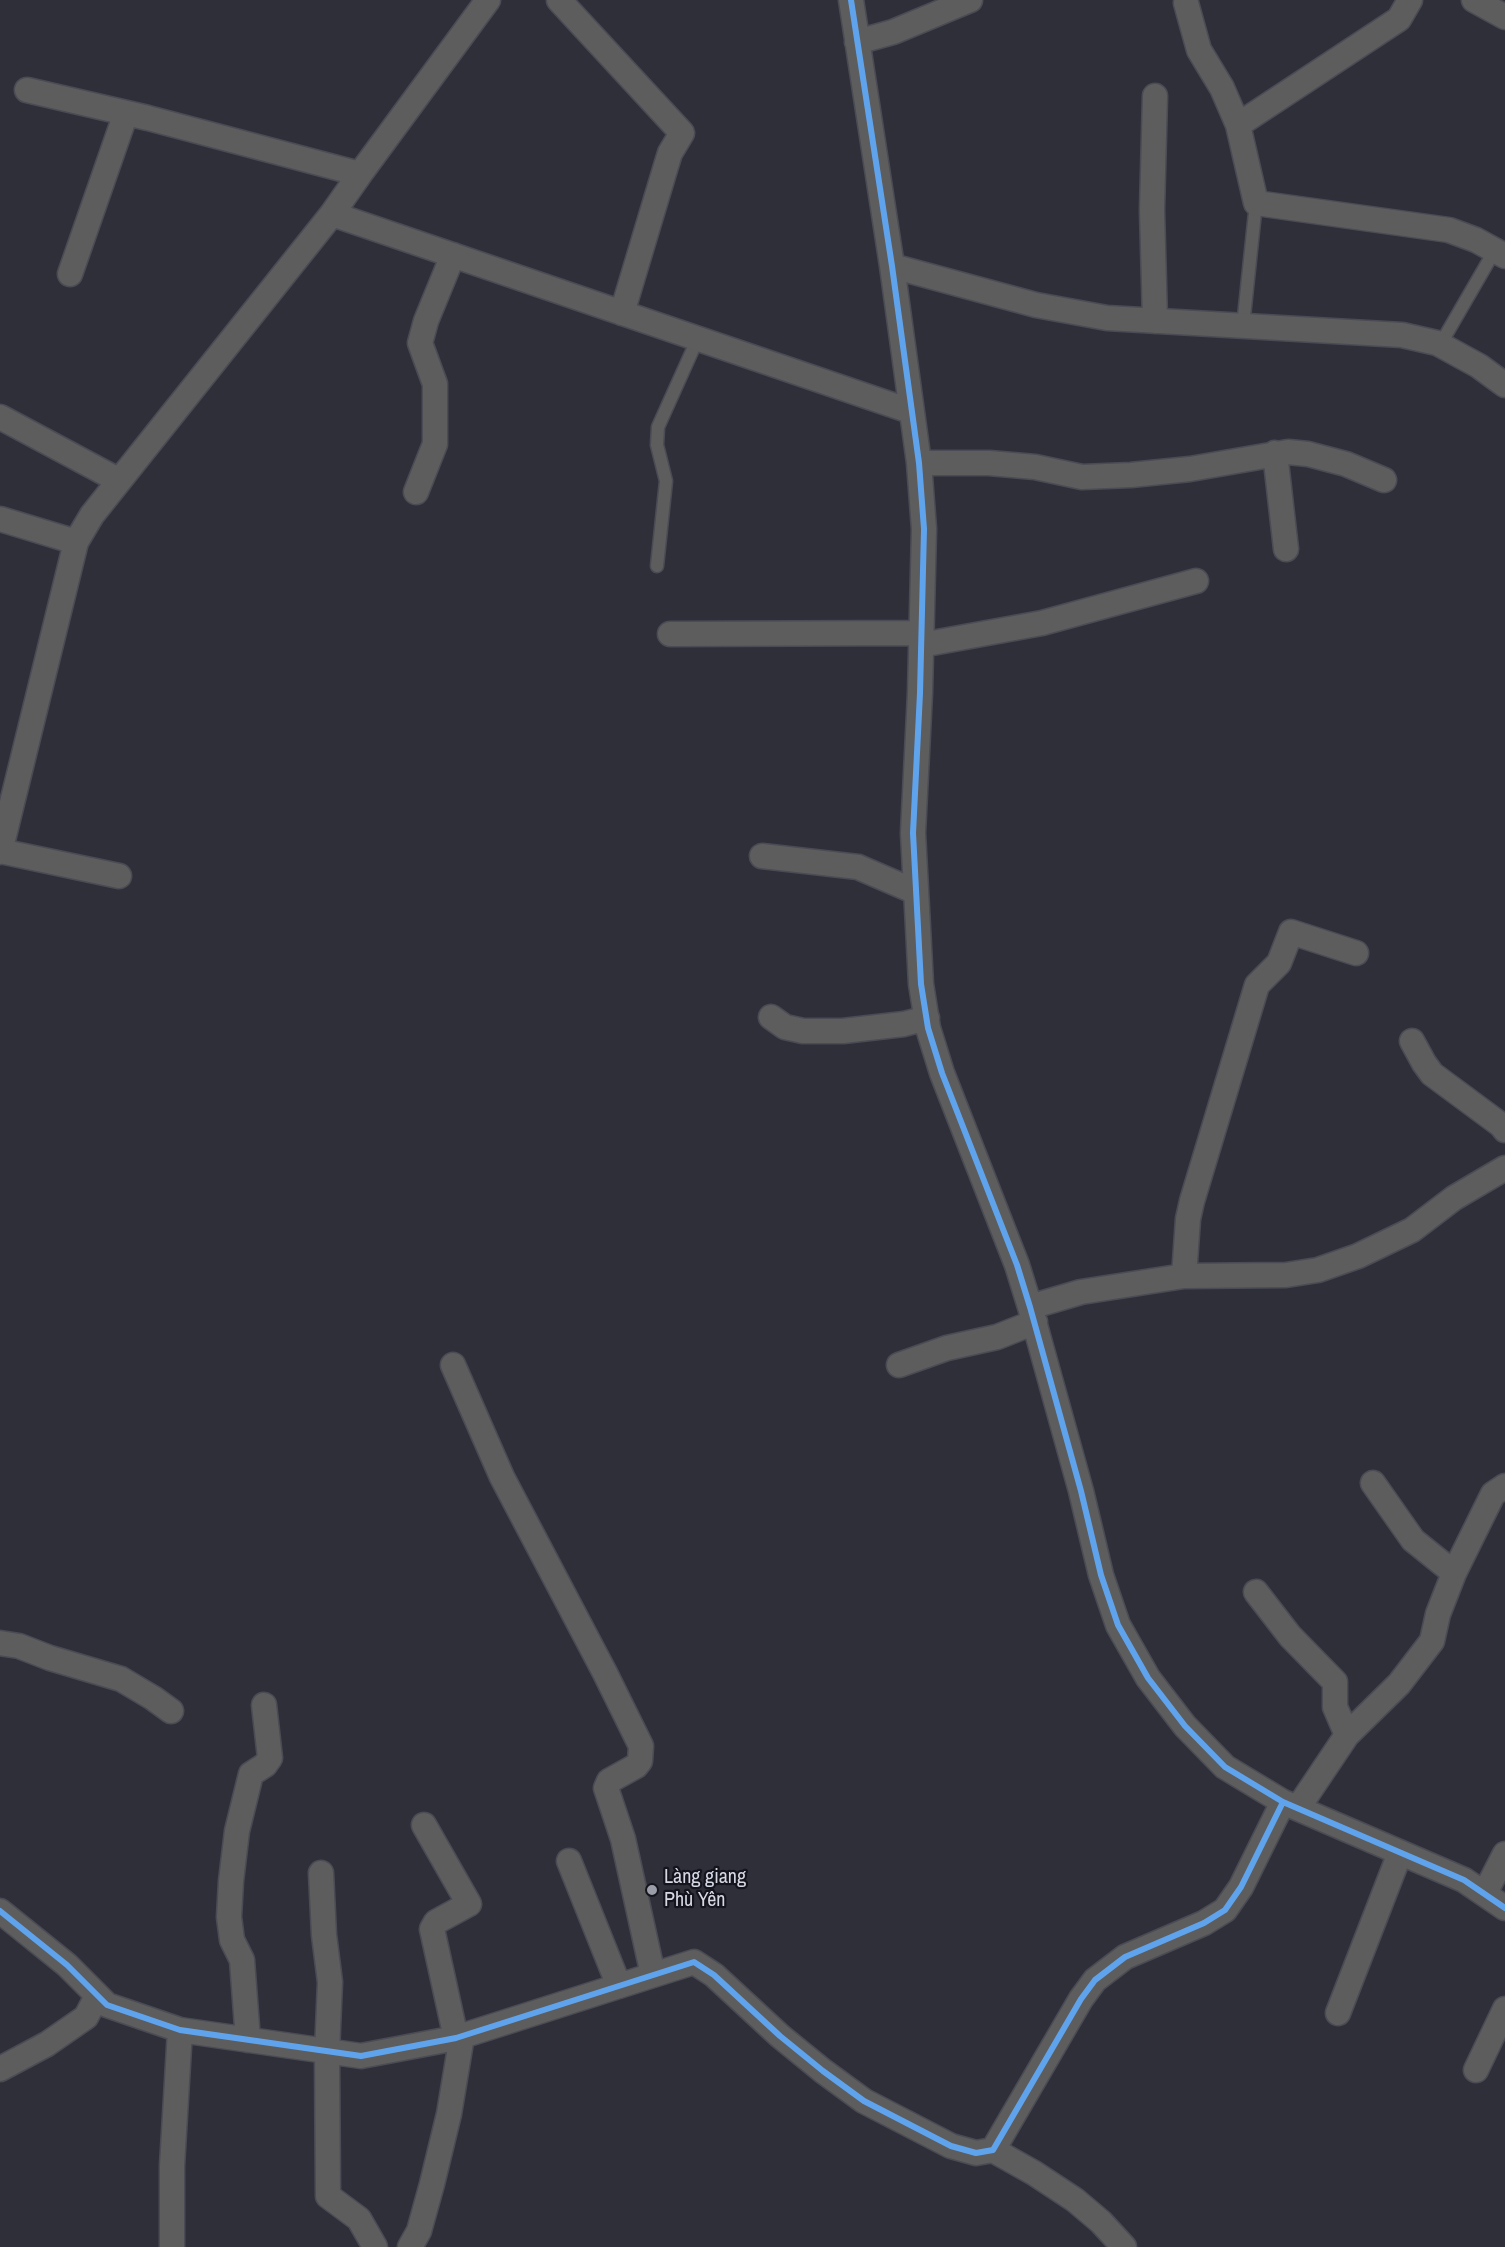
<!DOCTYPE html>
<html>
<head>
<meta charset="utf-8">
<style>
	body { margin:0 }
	canvas { display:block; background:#2e2f39 }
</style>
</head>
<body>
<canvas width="1505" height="2247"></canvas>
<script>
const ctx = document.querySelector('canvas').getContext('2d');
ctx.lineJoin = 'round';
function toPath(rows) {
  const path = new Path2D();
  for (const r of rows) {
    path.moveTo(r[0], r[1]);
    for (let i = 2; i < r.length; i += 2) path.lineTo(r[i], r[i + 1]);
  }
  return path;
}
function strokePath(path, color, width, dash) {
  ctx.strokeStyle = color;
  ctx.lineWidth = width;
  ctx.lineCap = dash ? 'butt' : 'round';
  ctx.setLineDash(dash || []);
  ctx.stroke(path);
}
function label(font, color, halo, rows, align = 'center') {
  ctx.font = font + ' "Archivo Narrow",sans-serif';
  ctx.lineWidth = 4.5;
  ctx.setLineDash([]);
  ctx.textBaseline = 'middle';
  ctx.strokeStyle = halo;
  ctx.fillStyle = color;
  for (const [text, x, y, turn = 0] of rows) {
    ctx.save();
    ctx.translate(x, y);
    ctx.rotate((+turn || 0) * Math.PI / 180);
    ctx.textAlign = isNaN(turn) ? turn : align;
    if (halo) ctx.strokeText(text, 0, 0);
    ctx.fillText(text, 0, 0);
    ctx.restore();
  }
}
const service = toPath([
	[1243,326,1256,203],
	[1440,345,1495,250],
	[657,566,666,481,657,445,658,427,698,338]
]);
const minor = toPath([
	[559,0,682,133,670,153,666,166,622,313],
	[851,0,892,266,919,463,924,529,920,693,913,833,921,984,928,1028,942,1073,1017,1265,1030,1307,1081,1491,1101,1575,1118,1625,1148,1678,1185,1726,1225,1767,1283,1802,1464,1880,1505,1908],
	[1474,0,1505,17],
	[1186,3,1199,50,1222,88,1238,125,1256,203,1449,230,1476,240,1505,256],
	[857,42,893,32,970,0],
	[27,90,148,118,360,174],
	[1155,96,1152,210,1155,321],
	[1238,125,1399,19,1410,0],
	[332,214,910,411],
	[892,266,1036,305,1107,318,1402,335,1437,343,1479,366,1505,385],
	[70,274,126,113],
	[0,417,118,480],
	[1275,453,1286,549],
	[919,463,989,463,1035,467,1082,477,1131,475,1190,469,1288,452,1308,454,1346,464,1384,480],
	[416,492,435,444,435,384,420,343,426,321,453,255],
	[0,519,76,542],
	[670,634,921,633],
	[921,645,1042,623,1196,581],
	[0,851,119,876],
	[0,852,76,542,92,515,332,214,360,174,488,0],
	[762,856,858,867,916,892],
	[771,1017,785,1027,803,1031,843,1031,904,1024,927,1018],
	[1412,1041,1424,1063,1432,1074,1501,1125,1505,1130],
	[1184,1276,1188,1219,1192,1201,1257,985,1279,963,1291,932,1356,953],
	[1030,1307,1081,1292,1184,1276,1286,1275,1318,1270,1358,1256,1412,1230,1454,1198,1505,1168],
	[453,1365,502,1477,605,1673,641,1746,640,1761,636,1766,609,1781,606,1788,623,1839,653,1975],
	[899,1365,947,1348,997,1337,1035,1322],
	[1373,1483,1413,1540,1454,1573],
	[1256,1592,1290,1636,1335,1682,1335,1707,1347,1735],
	[0,1643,19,1646,50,1658,121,1679,153,1698,171,1711],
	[1298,1808,1347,1735,1399,1684,1432,1641,1438,1614,1454,1573,1493,1494,1505,1486],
	[424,1825,469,1904,436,1922,432,1929,456,2038],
	[569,1861,619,1986],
	[321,1873,324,1935,330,1982,327,2052,328,2196,359,2219,375,2247],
	[1485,1893,1505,1854],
	[0,1911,67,1965,107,2005,180,2030,361,2056,456,2038,694,1962,714,1975,780,2036,823,2071,864,2101,951,2146,976,2153,993,2150,1081,1999,1095,1980,1125,1957,1204,1923,1225,1910,1241,1887,1283,1802],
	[1338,2013,1400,1853],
	[248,2040,242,1960,232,1940,229,1917,231,1881,237,1831,251,1774,265,1765,270,1758,264,1705],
	[0,2069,47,2044,86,2017,97,1996],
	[1476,2070,1505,2009],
	[993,2150,1034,2173,1075,2200,1101,2222,1124,2247],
	[172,2247,172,2166,180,2030],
	[410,2247,419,2231,432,2184,449,2114,462,2036]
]);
strokePath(service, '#4a4b54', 15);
strokePath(minor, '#4a4b54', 27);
strokePath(service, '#5c5d5c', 12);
strokePath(minor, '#5c5d5c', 24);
strokePath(toPath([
	[851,0,892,266,919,463,924,529,920,693,913,833,921,984,928,1028,942,1073,1017,1265,1030,1307,1081,1491,1101,1575,1118,1625,1148,1678,1185,1726,1225,1767,1283,1802,1464,1880,1505,1908],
	[0,1911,67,1965,107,2005,180,2030,361,2056,456,2038,694,1962,714,1975,780,2036,823,2071,864,2101,951,2146,976,2153,993,2150,1081,1999,1095,1980,1125,1957,1204,1923,1225,1910,1241,1887,1283,1802]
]), '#60a3ed', 6);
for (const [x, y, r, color] of [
	[652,1890,6,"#9b9da8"]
]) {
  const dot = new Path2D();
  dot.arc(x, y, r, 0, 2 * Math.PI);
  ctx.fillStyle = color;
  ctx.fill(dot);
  strokePath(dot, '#14141d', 2);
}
label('20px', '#d6d8e4', '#14141d', [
	["Làng giang",664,1878],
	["Phù Yên",664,1901]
], 'left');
</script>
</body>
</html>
